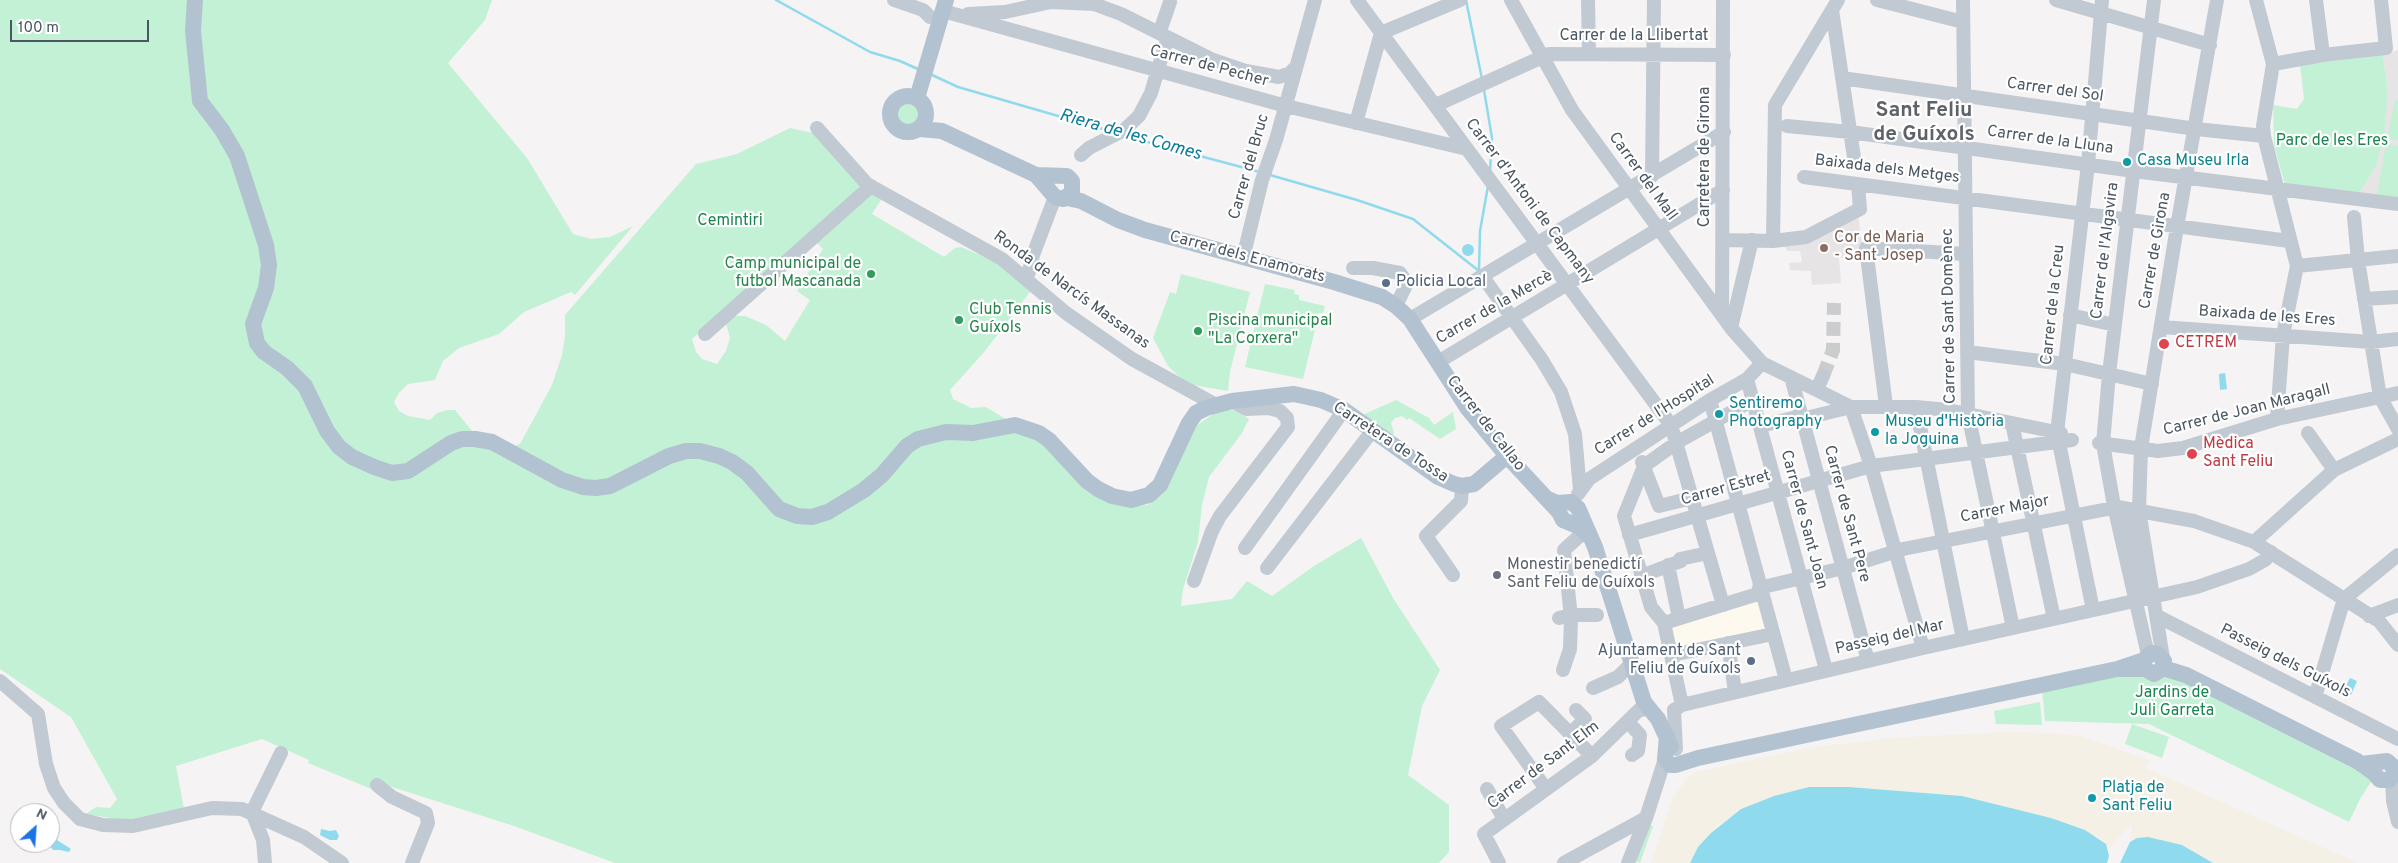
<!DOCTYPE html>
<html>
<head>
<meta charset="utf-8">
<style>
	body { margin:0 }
	#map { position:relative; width:2398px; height:863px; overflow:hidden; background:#f5f3f3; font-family:Overpass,sans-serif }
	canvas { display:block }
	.north { position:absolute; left:10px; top:803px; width:50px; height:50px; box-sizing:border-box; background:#fff; border:1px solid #b7bbc0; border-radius:50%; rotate:26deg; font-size:14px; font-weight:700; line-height:20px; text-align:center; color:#4a5661 }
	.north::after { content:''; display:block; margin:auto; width:18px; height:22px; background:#1a73e8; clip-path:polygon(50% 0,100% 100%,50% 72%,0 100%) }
	.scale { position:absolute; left:10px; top:20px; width:139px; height:22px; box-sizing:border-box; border:2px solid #4a5661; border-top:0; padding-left:6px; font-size:15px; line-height:18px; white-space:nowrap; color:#4a5661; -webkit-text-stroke:4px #fff; paint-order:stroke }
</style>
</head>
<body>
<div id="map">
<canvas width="2398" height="863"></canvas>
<div class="north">N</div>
<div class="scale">100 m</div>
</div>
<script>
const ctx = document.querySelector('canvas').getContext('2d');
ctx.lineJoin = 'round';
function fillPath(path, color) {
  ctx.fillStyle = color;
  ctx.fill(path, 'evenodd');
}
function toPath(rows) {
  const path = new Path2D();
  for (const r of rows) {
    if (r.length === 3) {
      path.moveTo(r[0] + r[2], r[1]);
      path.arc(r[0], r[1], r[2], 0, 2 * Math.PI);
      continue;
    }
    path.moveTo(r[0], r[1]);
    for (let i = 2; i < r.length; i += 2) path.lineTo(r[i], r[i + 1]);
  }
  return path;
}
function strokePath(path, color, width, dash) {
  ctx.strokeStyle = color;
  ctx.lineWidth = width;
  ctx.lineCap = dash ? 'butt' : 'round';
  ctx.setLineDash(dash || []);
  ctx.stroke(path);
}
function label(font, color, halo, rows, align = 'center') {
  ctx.font = font + ' Overpass,sans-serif';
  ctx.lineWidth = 4.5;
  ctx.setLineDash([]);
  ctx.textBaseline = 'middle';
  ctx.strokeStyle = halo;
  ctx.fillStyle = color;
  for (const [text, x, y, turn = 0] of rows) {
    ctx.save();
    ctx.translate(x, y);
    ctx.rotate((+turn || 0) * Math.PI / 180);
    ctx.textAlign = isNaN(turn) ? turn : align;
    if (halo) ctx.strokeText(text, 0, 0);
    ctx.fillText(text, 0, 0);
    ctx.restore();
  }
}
fillPath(toPath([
	[1758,597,1766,632,1675,651,1669,624]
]), '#fdf9ef');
fillPath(toPath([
	[2398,50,2398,199,2358,196,2376,166,2388,92,2383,55],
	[1858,215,1864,259,1839,258,1841,283,1812,285,1811,271,1790,270,1789,263,1802,262,1800,251,1787,251,1784,244]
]), '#e6e4e5');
fillPath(toPath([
	[0,0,492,0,485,20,448,63,527,158,573,234,591,239,610,237,633,226,575,295,571,292,524,312,499,334,459,348,443,361,435,380,408,384,399,393,394,402,399,411,408,416,430,420,437,413,447,410,455,410,473,432,513,446,520,444,552,385,562,355,565,337,565,315,696,164,737,154,790,128,817,134,865,189,692,339,696,352,702,359,717,364,726,351,730,338,726,323,731,316,745,316,766,325,785,341,810,300,797,291,823,249,816,242,871,190,883,197,872,214,899,230,944,257,955,248,961,247,1009,267,1033,288,985,351,950,390,953,399,971,408,986,407,1034,436,1128,506,1148,505,1164,492,1196,426,1210,416,1223,409,1238,411,1249,419,1242,433,1209,477,1202,505,1198,542,1183,589,1181,606,1232,599,1247,581,1272,596,1314,566,1361,538,1393,598,1440,670,1422,706,1408,775,1449,805,1449,852,1439,863,615,863,514,826,386,785,374,790,308,763,309,760,262,739,176,766,184,809,128,821,86,814,96,807,110,808,117,799,71,717,0,669],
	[2383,55,2388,92,2384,135,2376,166,2358,196,2285,185,2274,145,2273,105,2297,109,2304,99,2300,65],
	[2395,100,2398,101,2398,140,2387,138],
	[908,113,11],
	[2386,144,2398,146,2398,197,2377,195],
	[1181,274,1250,292,1230,372,1228,391,1187,384,1168,366,1153,338,1170,292,1176,294],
	[1265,284,1295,290,1294,294,1299,295,1299,300,1325,306,1323,313,1319,313,1303,379,1245,367],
	[1396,400,1429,418,1434,425,1453,412,1456,429,1440,439,1409,418,1407,420,1402,416,1395,418,1391,423,1394,433,1391,438,1360,416],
	[2166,672,2360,767,2373,779,2361,797,2349,822,2149,724,2045,721,2042,689,2116,673],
	[2040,702,2042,725,1996,724,1994,711],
	[2132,724,2169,737,2162,758,2125,744],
	[1647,824,1653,826,1640,863,1635,861]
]), '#c3f1d5');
fillPath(toPath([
	[2005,732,2055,733,2081,736,2149,760,2146,768,2358,863,2213,863,2182,845,2137,838,2130,842,2132,830,2131,824,2108,850,2106,844,2098,837,2073,826,1962,796,1849,787,1809,787,1757,802,1741,809,1717,826,1698,847,1690,863,1651,863,1672,800,1686,779,1696,772,1814,747,1892,738]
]), '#f5f0e5');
fillPath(toPath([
	[1468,250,6],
	[2225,373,2227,389,2220,390,2219,374],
	[2350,678,2357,681,2351,695,2343,691],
	[1809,787,1849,787,1962,796,2051,818,2085,830,2106,844,2109,856,2107,863,1690,863,1698,847,1711,833,1741,809,1774,796],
	[321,829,330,831,336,830,339,836,337,840,330,840,320,835],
	[2148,837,2182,845,2213,863,2120,863,2130,842,2137,838],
	[57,840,71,849,69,852,60,850,53,850,48,843]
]), '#90daee');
strokePath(toPath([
	[776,0,870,52,900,61,920,70],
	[1466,0,1482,79],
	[930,74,958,87,1110,131],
	[1484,90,1492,138,1490,171],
	[1125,136,1260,172],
	[1270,175,1357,200,1413,219,1479,271],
	[1479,270,1480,231,1488,186]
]), '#90daee', 2.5);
strokePath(toPath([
	[1823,376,1833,350,1834,303]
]), '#caccce', 14, [14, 7]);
strokePath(toPath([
	[894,0,923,10,930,17],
	[1357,0,1671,425,1723,605],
	[1511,0,1572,110,1731,328,1762,363,1851,407,1802,419],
	[1588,0,1589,54],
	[1877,0,1963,22],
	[1963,0,1968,414,2013,628],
	[2056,0,2210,45],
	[2256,0,2273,64,2263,126,2264,136,2297,266,2283,335,2277,419],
	[2316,0,2323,55],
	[1832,10,1855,164],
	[943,11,1286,106,1467,149],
	[968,14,1005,12,1051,2,1094,4,1121,14,1211,59,1246,71,1279,77,1290,73,1296,67],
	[1160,31,1170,2],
	[2273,64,2323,55,2386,48,2381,0],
	[1842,78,2196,129,2264,136],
	[1436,105,1549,54,1724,55],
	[1356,123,1381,33,1460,0],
	[1787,126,1850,132,2134,171,2398,204],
	[817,128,867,184,1002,259,1066,313,1132,359,1216,405],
	[1081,155,1089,148,1124,130,1139,116,1151,93,1165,46,1170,39],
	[1652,176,1654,0],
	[1804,177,2289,241],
	[2354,217,2358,260,2380,397,2398,429],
	[1723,240,1773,241,1806,237,1860,209,1858,184],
	[1773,241,1775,105,1838,0],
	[1243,258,1262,180,1276,140,1315,0],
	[2297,266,2398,256],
	[1353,268,1373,268,1400,273,1407,283,1396,306],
	[1483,277,1542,360,1561,392,1575,434,1580,490],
	[1027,279,1033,255,1055,197],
	[2364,299,2398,297],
	[1722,315,1723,0],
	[2070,315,2115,325],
	[1410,319,1724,132],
	[2161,327,2371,342,2398,339],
	[1731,328,1752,240],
	[705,334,871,186],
	[1967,352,2065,364,2152,384],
	[1438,362,1723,190],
	[1791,377,1868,661],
	[1747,379,1826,670],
	[1817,389,1823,376],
	[1710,400,1786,680],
	[1886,406,1866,248,1966,254],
	[1916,407,1963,639],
	[2012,423,2054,619],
	[1760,426,1801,416],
	[2308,433,2334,470],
	[2099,443,2158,451,2183,448,2277,419,2398,393],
	[1642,462,1659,506,1692,498],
	[1578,494,1589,479,1710,400,1747,379,1762,363],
	[2118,522,2129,521,2144,597],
	[1629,535,1871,466,2072,440],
	[2254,542,2334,470,2398,439],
	[1245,548,1344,410],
	[1668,565,1679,618],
	[1267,568,1373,430],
	[1453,575,1426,536,1461,501,1462,486],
	[1641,576,1681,561,1680,559,1708,553],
	[1194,581,1212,531,1220,516,1288,427,1287,418,1280,411,1268,408,1247,409,1232,401],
	[1759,588,1843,568,1903,549,2118,507,2194,521,2254,542,2379,621,2398,645],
	[2093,610,2057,433,2088,164,2102,0],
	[2157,616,2398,739],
	[2369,616,2398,605],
	[1559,618,1571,615,1597,615],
	[1664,623,1651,607,1624,516,1644,466,1676,443,1753,400],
	[1728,643,1735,692],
	[1923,648,1871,466,1851,407,1916,407,1948,410,2061,433],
	[1672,655,1773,634],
	[2148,655,2114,506,2103,444,2109,374,2154,0],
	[2163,658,2139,510,2141,448,2177,227,2217,0],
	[1563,670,1570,649,1571,618,1564,550,1585,531],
	[0,681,38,714,46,764,54,788,64,803,80,819,103,825,133,826,212,808,242,809,304,837,342,863],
	[1593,688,1618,677,1632,663],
	[2315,697,2344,599,2398,555],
	[1682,705,1664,623,1761,593],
	[1576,710,1585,719,1576,728],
	[1628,722,1640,735,1638,751,1632,755],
	[1676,749,1674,710,1682,705,1923,648,2197,587,2249,569,2265,560,2271,552],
	[2392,778,2393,801,2398,822],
	[377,785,392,797,426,813,428,823,412,863],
	[1487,789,1504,819],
	[1546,789,1501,726,1539,702,1592,756],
	[252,812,281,753],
	[252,812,263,840,265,863],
	[1499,863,1484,834,1592,756,1639,710,1648,709],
	[1564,863,1646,818],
	[1628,863,1646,818,1665,759]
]), '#c1cad2', 14);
strokePath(toPath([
	[195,0,193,31,200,101,222,130,237,156,266,245,269,265,266,288,253,324,257,343,264,352,287,368,305,386,327,431,339,447,352,457,374,467,392,473,408,471,451,443,462,439,475,439,492,442,562,480,583,487,596,488,610,486,669,456,686,451,700,451,719,456,732,462,747,473,779,509,797,516,812,517,828,512,864,490,882,475,907,446,918,439,946,432,973,433,1015,425,1039,433,1049,440,1087,481,1098,489,1112,496,1131,500,1149,495,1160,485,1189,423,1196,413,1206,408,1232,401,1294,394,1321,400,1344,410,1438,477,1454,484,1462,486,1474,484,1507,456],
	[908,114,18],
	[917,98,946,0],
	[920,129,942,131,1036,175,1067,176,1072,181,1072,193,1063,199,1055,197,1036,175],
	[1067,198,1081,201,1118,220,1145,230,1334,282,1382,297,1396,306,1410,319,1468,409,1507,456,1559,512,1563,520,1580,527,1590,537],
	[1548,499,1557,503,1571,502,1578,508,1595,547,1644,702,1658,719,1671,747],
	[2163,668,2186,675,2357,761,2374,773,2380,780,2389,780,2393,775,2394,767,2387,761,2362,764],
	[1667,736,1665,759,1670,765,1676,765,1698,758,2117,669,2144,660,2151,653,2158,654,2164,661,2162,669,2154,674,2145,669,2117,669]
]), '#b3c2d1', 16);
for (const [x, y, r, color] of [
	[2127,162,5,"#0f9aa8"],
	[1824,248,5,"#8d6e63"],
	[871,274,5,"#2e9e5b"],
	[1386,283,5,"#5c6f8a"],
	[959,320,5,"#2e9e5b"],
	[1198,331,5,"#2e9e5b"],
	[2164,344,6,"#e0444e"],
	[1719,414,5,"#0f9aa8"],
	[1875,432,5,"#0f9aa8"],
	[2192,454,6,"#e0444e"],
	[1497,575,5,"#6b7280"],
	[1751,661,5,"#5c6f8a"],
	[2092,798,5,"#0f9aa8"]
]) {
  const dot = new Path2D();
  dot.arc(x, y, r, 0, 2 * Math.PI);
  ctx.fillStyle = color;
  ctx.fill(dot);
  strokePath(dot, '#fff', 2);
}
label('16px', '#4a5661', '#fff', [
	["Carrer de la Llibertat",1634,37],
	["Carrer de Pecher",1209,67,15],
	["Carrer del Sol",2055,91,8],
	["Carrer de la Lluna",2050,141,8],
	["Carretera de Girona",1706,157,-90],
	["Carrer del Bruc",1250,167,-74],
	["Baixada dels Metges",1887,170,7],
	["Carrer del Mall",1642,177,54],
	["Carrer d'Antoni de Capmany",1529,202,53],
	["Carrer de l'Algavira",2106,251,-83],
	["Carrer de Girona",2156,251,-80],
	["Carrer dels Enamorats",1247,258,15],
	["Ronda de Narcís Massanas",1071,291,36],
	["Carrer de la Creu",2054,305,-84],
	["Carrer de la Mercè",1495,308,-30],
	["Carrer de Sant Domènec",1950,316,-91],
	["Baixada de les Eres",2267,317,4],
	["Carrer de Joan Maragall",2247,411,-14],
	["Carrer de l'Hospital",1655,416,-32],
	["Carrer de Callao",1485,424,52],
	["Carretera de Tossa",1390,443,33],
	["Carrer Estret",1726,489,-16],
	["Carrer Major",2005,510,-11],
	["Carrer de Sant Pere",1846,514,75],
	["Carrer de Sant Joan",1803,520,75],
	["Passeig del Mar",1890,638,-13],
	["Passeig dels Guíxols",2285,662,27],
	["Carrer de Sant Elm",1544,766,-37]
]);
label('16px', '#17864f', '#fff', [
	["Parc de les Eres",2332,142],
	["Cemintiri",730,222],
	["Jardins de",2172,694],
	["Juli Garreta",2172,712]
]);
label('16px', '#0d838f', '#fff', [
	["Casa Museu Irla",2137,162],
	["Sentiremo",1729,405],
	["Photography",1729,423],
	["Museu d'Història",1885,423],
	["la Joguina",1885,441],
	["Platja de",2102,789],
	["Sant Feliu",2102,807]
], 'left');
label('16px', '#785e54', '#fff', [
	["Cor de Maria",1834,239],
	["- Sant Josep",1834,257]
], 'left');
label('16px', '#27864d', '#fff', [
	["Camp municipal de",861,265,"right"],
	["futbol Mascanada",861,283,"right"],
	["Club Tennis",969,311],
	["Guíxols",969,329],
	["Piscina municipal",1208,322],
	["\"La Corxera\"",1208,340]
], 'left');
label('16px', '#4e5e75', '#fff', [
	["Policia Local",1396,283],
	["Ajuntament de Sant",1741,652,"right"],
	["Feliu de Guíxols",1741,670,"right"]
], 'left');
label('16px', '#be3a42', '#fff', [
	["CETREM",2175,344],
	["Mèdica",2203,445],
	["Sant Feliu",2203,463]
], 'left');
label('16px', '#5b616d', '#fff', [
	["Monestir benedictí",1507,566],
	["Sant Feliu de Guíxols",1507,584]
], 'left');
label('italic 18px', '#0c7c9b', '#fff', [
	["Riera de les Comes",1130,136,16]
]);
label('bold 21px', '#5f6368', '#fff', [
	["Sant Feliu",1924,112],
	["de Guíxols",1924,136]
]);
</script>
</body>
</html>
